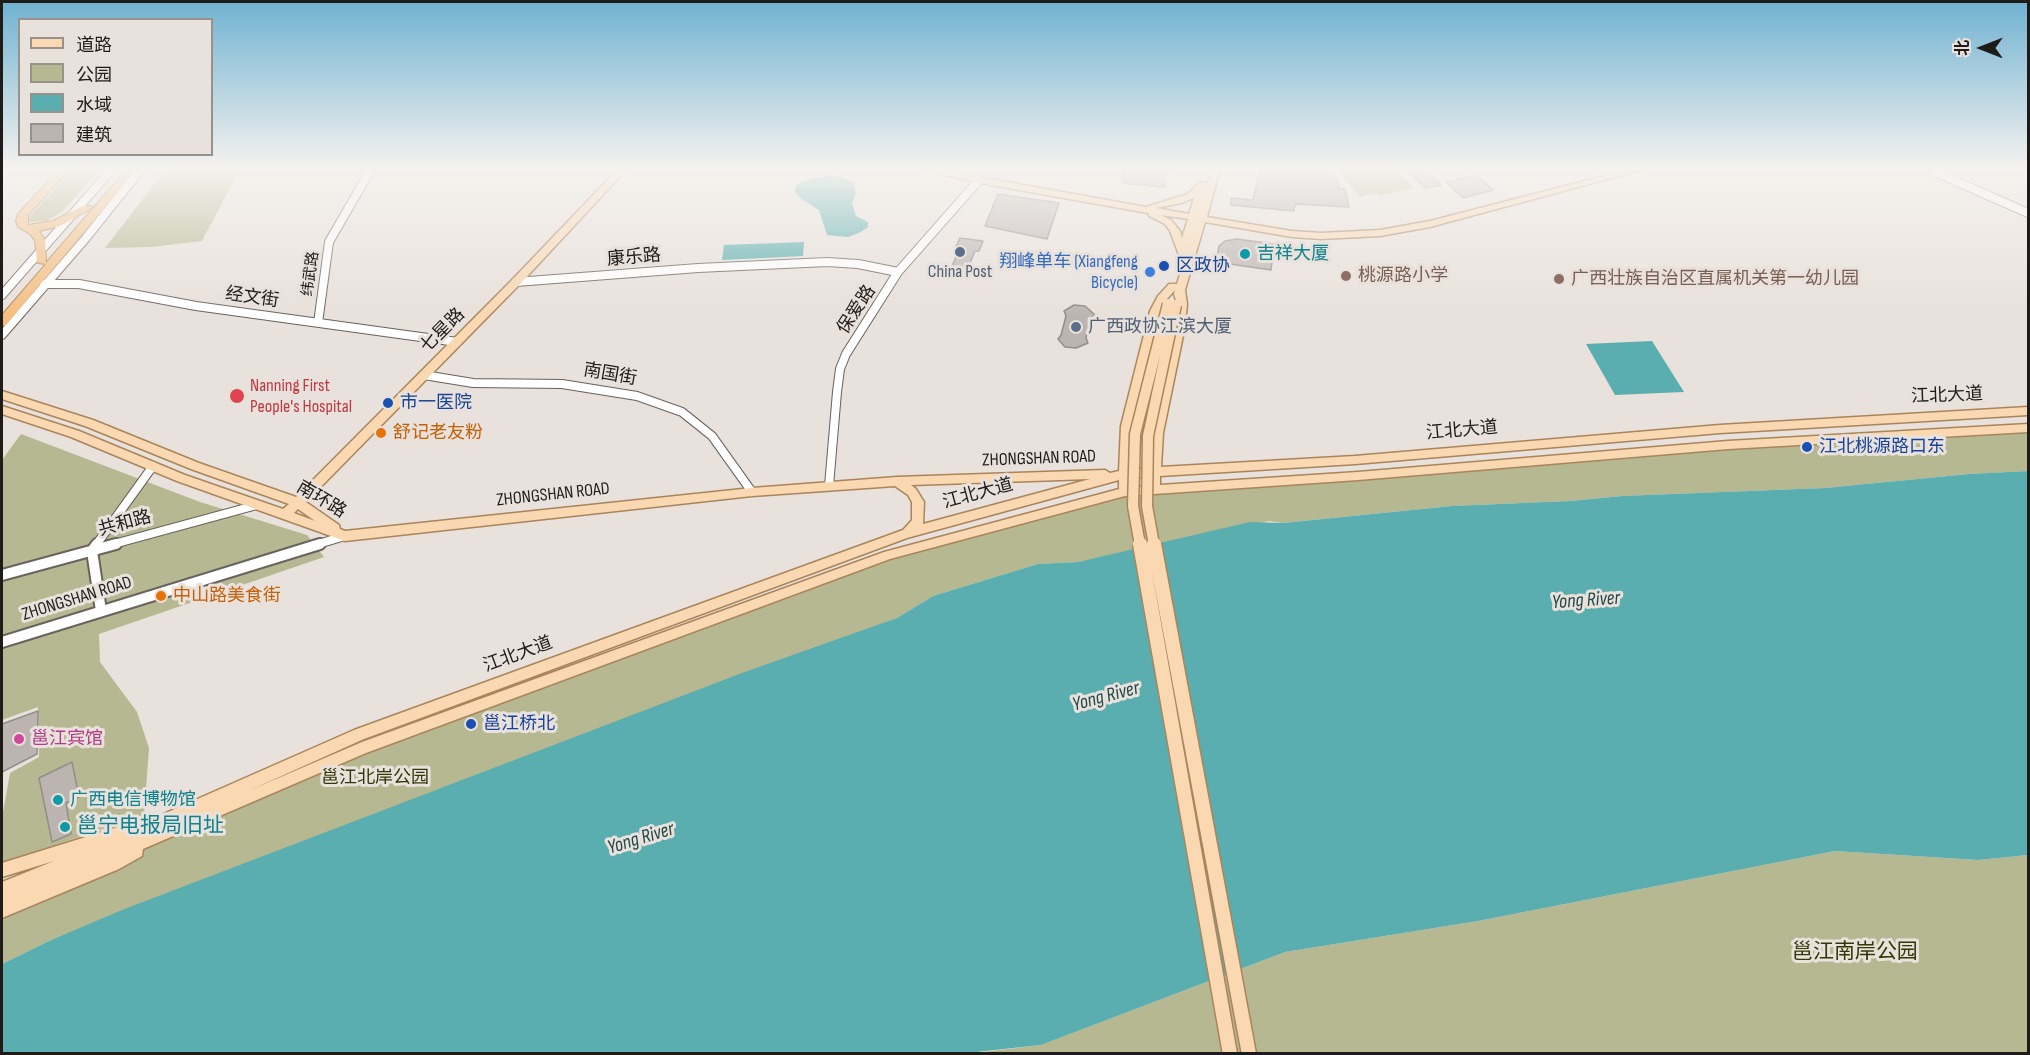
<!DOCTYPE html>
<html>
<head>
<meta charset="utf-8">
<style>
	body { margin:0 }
	#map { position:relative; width:2030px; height:1055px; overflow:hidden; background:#e9e1db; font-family:"Sofia Sans Condensed","Noto Sans SC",sans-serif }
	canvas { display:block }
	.frame { position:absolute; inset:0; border:3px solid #1e1b19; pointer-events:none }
	.legend { position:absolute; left:18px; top:18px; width:195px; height:138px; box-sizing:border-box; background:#e9e1db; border:2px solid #98928d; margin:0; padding:8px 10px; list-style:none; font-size:18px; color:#1e1b19 }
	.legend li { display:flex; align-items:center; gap:12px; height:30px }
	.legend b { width:30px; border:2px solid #98928d }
	.north { position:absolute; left:1952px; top:18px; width:60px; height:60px; -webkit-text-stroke:4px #e9e1db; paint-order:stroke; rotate:270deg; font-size:16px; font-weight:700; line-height:24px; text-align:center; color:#1e1b19 }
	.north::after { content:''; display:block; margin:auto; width:21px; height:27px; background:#1e1b19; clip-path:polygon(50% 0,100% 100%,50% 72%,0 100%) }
</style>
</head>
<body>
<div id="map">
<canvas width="2030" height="1055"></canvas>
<div class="frame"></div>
<ul class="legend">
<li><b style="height:8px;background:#f9d8b2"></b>道路</li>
<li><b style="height:16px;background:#b5b891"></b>公园</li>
<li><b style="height:16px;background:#5aaeaf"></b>水域</li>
<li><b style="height:16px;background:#bcb4b0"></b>建筑</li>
</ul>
<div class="north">北</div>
</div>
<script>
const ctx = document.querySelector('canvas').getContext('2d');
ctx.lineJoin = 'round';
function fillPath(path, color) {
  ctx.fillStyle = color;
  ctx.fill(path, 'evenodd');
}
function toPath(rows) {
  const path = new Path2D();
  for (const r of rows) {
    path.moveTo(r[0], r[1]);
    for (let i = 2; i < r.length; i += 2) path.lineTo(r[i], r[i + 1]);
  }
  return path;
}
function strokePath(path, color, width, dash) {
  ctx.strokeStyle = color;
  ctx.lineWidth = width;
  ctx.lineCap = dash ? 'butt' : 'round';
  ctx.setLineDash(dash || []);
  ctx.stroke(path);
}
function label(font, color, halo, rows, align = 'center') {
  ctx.font = font + ' "Sofia Sans Condensed","Noto Sans SC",sans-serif';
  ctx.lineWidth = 6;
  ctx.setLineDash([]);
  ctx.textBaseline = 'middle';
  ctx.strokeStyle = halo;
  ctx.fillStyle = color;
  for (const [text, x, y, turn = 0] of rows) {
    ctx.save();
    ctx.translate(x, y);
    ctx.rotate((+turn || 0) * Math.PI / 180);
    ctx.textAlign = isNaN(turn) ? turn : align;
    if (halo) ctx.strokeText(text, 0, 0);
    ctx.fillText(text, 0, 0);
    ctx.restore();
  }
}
fillPath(toPath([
	[73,169,100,169,62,212,46,221,29,222,29,217],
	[166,169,240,169,202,241,151,247,105,248],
	[1336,169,1396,169,1414,188,1379,196,1377,193,1360,197],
	[2028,428,2028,471,1969,474,1825,488,1622,496,1571,501,1452,506,1283,523,1269,521,1078,562,1038,564,933,596,897,618,49,941,2,964,2,899,175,829,362,748,888,555,1125,492,1891,434],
	[21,434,200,502,307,535,324,557,99,634,100,662,137,712,149,748,144,815,2,863,2,818,10,773,39,757,38,707,2,720,2,460],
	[1835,851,1978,860,2028,855,2028,1053,967,1054,1041,1045,1285,952,1478,921]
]), '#b5b891');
fillPath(toPath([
	[829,175,842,177,854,183,856,193,852,203,856,216,868,222,868,227,861,232,848,237,827,235,819,210,801,199,795,192,796,186,802,181],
	[804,242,803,256,722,260,724,245],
	[1652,341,1684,392,1615,395,1586,344],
	[2028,471,2028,855,1978,860,1835,851,1478,921,1285,952,1041,1045,967,1053,2,1054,2,964,49,941,122,910,742,673,897,618,933,596,1038,564,1078,562,1250,522,1283,523,1452,506,1571,501,1622,496,1825,488,1969,474]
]), '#5aaeaf');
const building = toPath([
	[1122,169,1170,169,1164,180,1165,186,1161,187,1123,183,1122,169],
	[1260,169,1328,169,1337,178,1339,188,1345,189,1349,207,1295,204,1294,211,1231,205,1231,198,1253,200,1260,169],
	[1406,169,1425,169,1441,185,1425,188,1406,169],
	[1476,175,1493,190,1463,198,1446,182,1476,175],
	[998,194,1059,203,1047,239,985,226,998,194],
	[960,238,983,241,979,251,975,251,967,270,971,271,968,278,948,275,960,248,956,247,960,238],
	[1237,239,1274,244,1271,270,1216,262,1219,246,1225,241,1237,239],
	[1074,305,1085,306,1095,315,1090,319,1086,338,1088,343,1076,348,1065,347,1058,339,1061,335,1066,316,1064,311,1074,305],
	[38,711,37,754,2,772,2,724,38,711],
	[72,762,79,797,66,803,71,834,52,842,39,778,72,762]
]);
fillPath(building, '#bcb4b0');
strokePath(building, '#958d89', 1.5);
const minorFar1 = toPath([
	[1928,169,2028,213],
	[516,282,698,268,827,262,858,264,898,272],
	[44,284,79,284,196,306,457,342],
	[2,295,112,169],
	[318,323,329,242,371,169],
	[2,335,86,238,141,169],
	[424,375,473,383,562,384,637,396,682,412,712,436,752,492],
	[829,486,837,392,840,369,846,354,898,272,979,180],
	[96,545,153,466],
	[110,545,257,505],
	[315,545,345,536]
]);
const minor = toPath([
	[97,544,92,551,101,611],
	[2,575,116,544],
	[2,642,320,544]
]);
const major = toPath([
	[618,169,627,169,520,284,306,502,339,525,340,529,345,531,752,488,897,477,1105,470,1110,473,1119,471,1121,426,1150,311,1158,296,1169,284,1177,284,1186,254,1179,255,1170,231,1165,224,1149,216,1148,213,979,183,929,171,928,169,943,169,979,177,1146,207,1188,194,1200,182,1207,183,1212,169,1220,169,1207,217,1292,231,1321,233,1380,230,1430,221,1631,169,1645,169,1430,227,1380,236,1321,239,1292,237,1205,222,1185,290,1187,304,1185,326,1163,433,1161,467,1355,456,1720,425,2028,407,2028,415,1720,433,1355,464,1160,476,1160,485,1358,472,1728,441,2028,424,2028,432,1728,449,1358,480,1125,496,890,559,366,753,143,849,142,856,119,869,2,918,2,882,54,861,2,877,2,863,121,826,127,830,354,730,903,530,912,520,912,502,908,495,895,486,752,496,345,541,177,481,71,437,2,414,2,406,79,431,185,475,283,509,289,504,191,469,85,426,2,399,2,391,93,420,199,463,296,497,512,280,618,169],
	[1194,198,1189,214,1156,208,1181,203,1194,198],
	[1161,215,1188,219,1182,238,1180,231,1171,220,1161,215],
	[1175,290,1174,294,1177,304,1175,326,1151,433,1149,468,1131,469,1133,426,1145,370,1160,311,1166,300,1175,290],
	[1149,477,1148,486,1131,487,1131,478,1149,477],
	[1090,479,923,524,924,502,916,489,911,485,1090,479],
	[1119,480,1119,489,884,552,362,742,248,791,364,739,907,538,1119,480],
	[298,509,315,521,294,513,298,509]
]);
const highway = toPath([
	[60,169,70,169,28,215,28,225,53,221,83,206,91,206,92,208,60,226,39,231,45,240,46,263,127,169,137,169,6,325,2,326,2,315,46,264,38,263,37,261,35,240,30,234,18,227,16,221,18,214,60,169]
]);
strokePath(minorFar1, '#69625d', 10);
strokePath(minor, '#69625d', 14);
strokePath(major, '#aa855b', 3);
strokePath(highway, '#aa855b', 2);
strokePath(minorFar1, '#fff', 8);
strokePath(minor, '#fff', 10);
fillPath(major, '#f9d8b2');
fillPath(highway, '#f5be7f');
const majorBridgeFar1 = toPath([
	[1140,545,1133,506,1135,434,1168,304],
	[1154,545,1147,506,1148,436,1176,305]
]);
const majorBridge = toPath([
	[1140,544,1230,1054],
	[1154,544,1249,1054]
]);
strokePath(majorBridgeFar1, '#aa855b', 13, []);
strokePath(majorBridge, '#aa855b', 17, []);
strokePath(majorBridgeFar1, '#f9d8b2', 10);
strokePath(majorBridge, '#f9d8b2', 14);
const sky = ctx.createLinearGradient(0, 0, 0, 317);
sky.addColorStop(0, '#6fb2d1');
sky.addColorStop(0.53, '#f5f2ef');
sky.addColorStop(1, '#f5f2ef00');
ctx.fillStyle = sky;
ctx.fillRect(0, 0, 2030, 317);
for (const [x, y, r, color] of [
	[960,252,6,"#5c6f8a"],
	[1245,254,6,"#0f9aa8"],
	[1164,266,6,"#1a4fb4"],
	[1150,272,6,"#3f7fe0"],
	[1346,276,6,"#8d6e63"],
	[1559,279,6,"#8d6e63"],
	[1076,327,6,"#5c6f8a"],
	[237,396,8,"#e0444e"],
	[388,403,6,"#1a4fb4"],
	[381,433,6,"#e8710a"],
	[1807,447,6,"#1a4fb4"],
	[161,596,6,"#e8710a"],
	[471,724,6,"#1a4fb4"],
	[19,739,6,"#d1479c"],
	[58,800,6,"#0f9aa8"],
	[65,827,6,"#0f9aa8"]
]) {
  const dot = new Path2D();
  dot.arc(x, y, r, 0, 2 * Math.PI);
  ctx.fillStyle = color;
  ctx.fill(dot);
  strokePath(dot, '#e9e1db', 2);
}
label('15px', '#1e1b19', '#e9e1db', [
	["纬武路",311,274,-82]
]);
label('18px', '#0d838f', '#e9e1db', [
	["吉祥大厦",1257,254],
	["广西电信博物馆",70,800]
], 'left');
label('18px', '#1e1b19', '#e9e1db', [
	["康乐路",634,258,-5],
	["经文街",252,298,8],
	["保爱路",857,310,-57],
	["七星路",443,331,-45],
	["南国街",610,375,10],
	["江北大道",1947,396,-2],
	["江北大道",1462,431,-5],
	["ZHONGSHAN ROAD",1039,459,-2],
	["江北大道",978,494,-15],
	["ZHONGSHAN ROAD",553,495,-6],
	["南环路",321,500,31],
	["共和路",125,524,-15],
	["ZHONGSHAN ROAD",77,599,-17],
	["江北大道",518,655,-20]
]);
label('18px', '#366cbe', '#e9e1db', [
	["翔峰单车 (Xiangfeng",1138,262],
	["Bicycle)",1138,283]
], 'right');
label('18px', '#164399', '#e9e1db', [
	["区政协",1176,266],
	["市一医院",400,403],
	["江北桃源路口东",1819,447],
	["邕江桥北",483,724]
], 'left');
label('18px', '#4e5e75', '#e9e1db', [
	["China Post",960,272],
	["广西政协江滨大厦",1088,327,"left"]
]);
label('18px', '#785e54', '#e9e1db', [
	["桃源路小学",1358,276],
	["广西壮族自治区直属机关第一幼儿园",1571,279]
], 'left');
label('18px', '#be3a42', '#e9e1db', [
	["Nanning First",250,386],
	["People's Hospital",250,407]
], 'left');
label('18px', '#c56008', '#e9e1db', [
	["舒记老友粉",393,433],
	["中山路美食街",173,596]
], 'left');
label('18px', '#b23c85', '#e9e1db', [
	["邕江宾馆",31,739]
], 'left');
label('18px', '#363705', '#e9e1db', [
	["邕江北岸公园",375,778]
]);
label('italic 20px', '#22494a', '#e9e1db', [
	["Yong River",1586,601,-4],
	["Yong River",1106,697,-15],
	["Yong River",641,839,-17]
]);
label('21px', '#0d838f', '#e9e1db', [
	["邕宁电报局旧址",77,827]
], 'left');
label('21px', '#363705', '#e9e1db', [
	["邕江南岸公园",1855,953]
]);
</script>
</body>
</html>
